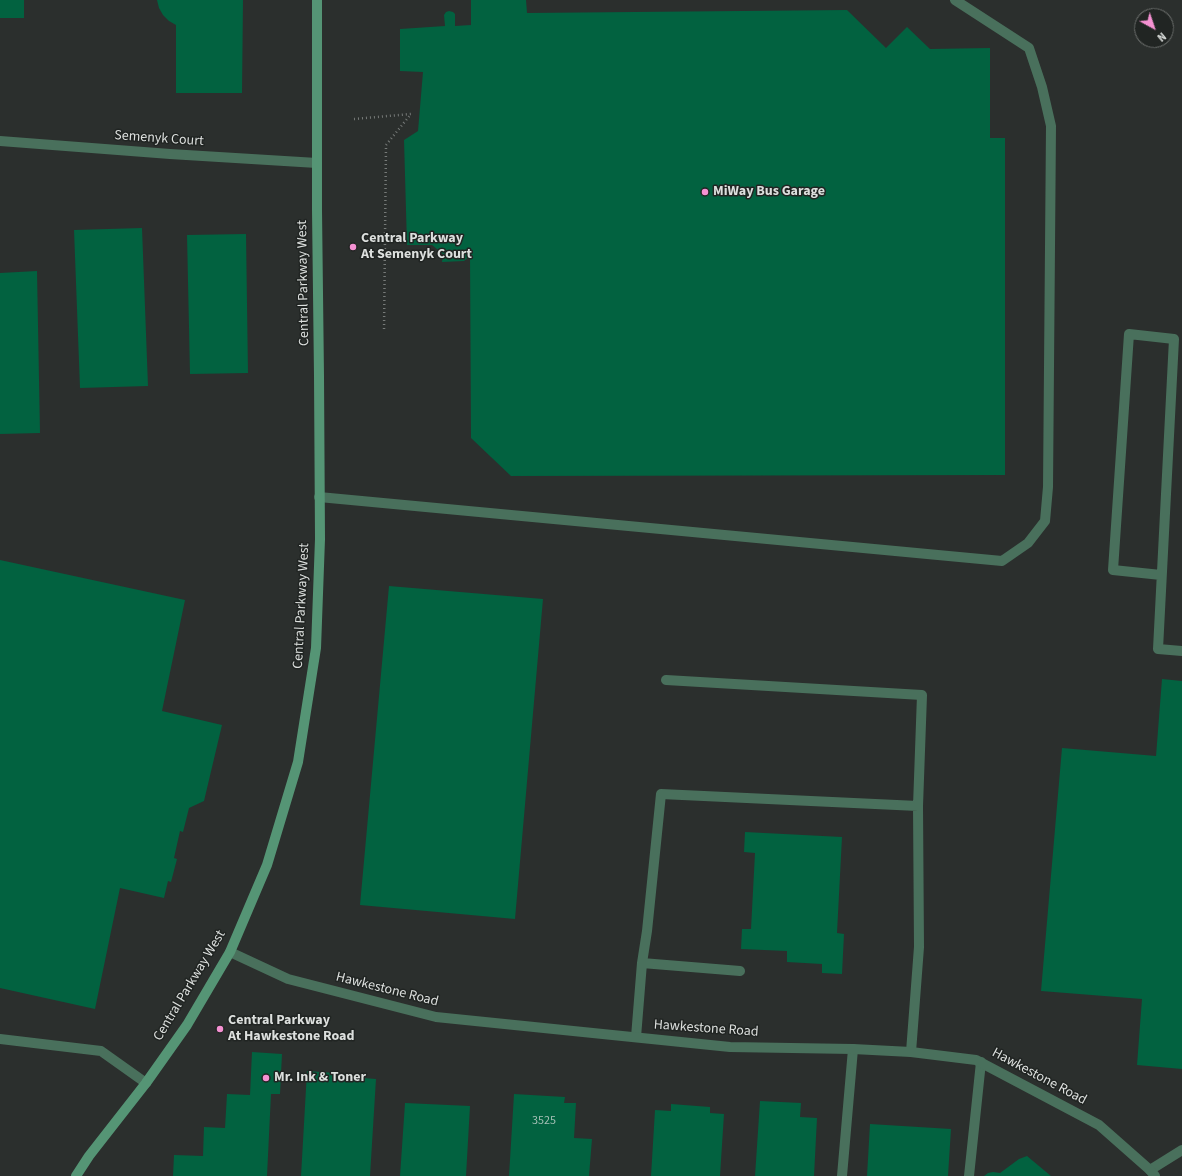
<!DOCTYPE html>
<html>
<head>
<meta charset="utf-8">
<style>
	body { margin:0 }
	#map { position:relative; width:1182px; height:1176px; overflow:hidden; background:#2b2f2d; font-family:"Source Sans 3",sans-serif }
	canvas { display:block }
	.north { position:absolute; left:1134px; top:8px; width:40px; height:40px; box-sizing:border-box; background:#212523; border:1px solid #6c6f6d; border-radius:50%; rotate:140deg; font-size:11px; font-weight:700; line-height:16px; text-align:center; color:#dcdfdd }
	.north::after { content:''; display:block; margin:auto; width:14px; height:18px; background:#f591d2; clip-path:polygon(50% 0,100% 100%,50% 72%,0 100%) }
</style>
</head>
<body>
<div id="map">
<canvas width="1182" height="1176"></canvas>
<div class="north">N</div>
</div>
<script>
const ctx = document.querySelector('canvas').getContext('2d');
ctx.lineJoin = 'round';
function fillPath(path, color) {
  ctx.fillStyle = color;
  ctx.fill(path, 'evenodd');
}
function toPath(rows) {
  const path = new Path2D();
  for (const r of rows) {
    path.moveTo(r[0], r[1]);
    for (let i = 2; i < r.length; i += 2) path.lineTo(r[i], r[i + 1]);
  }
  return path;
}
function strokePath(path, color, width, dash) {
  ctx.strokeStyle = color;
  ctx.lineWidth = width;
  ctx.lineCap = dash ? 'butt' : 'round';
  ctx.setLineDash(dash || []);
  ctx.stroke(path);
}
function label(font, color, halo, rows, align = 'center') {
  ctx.font = font + ' "Source Sans 3",sans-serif';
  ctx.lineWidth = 3;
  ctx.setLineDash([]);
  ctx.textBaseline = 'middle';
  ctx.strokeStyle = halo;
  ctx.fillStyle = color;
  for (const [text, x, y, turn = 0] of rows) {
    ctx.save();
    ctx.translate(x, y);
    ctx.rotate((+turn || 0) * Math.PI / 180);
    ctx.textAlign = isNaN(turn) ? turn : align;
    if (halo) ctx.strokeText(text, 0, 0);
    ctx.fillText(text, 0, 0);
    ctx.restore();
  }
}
fillPath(toPath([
	[0,0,24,0,24,18,0,18],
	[157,0,243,0,242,93,176,93,176,25,169,21,163,15,159,8],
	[471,0,526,0,527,13,847,10,886,48,907,27,930,49,990,48,990,138,1005,138,1005,475,511,476,471,438,470,256,464,261,442,262,443,254,432,245,407,245,404,140,418,131,423,72,400,71,400,29,445,26,444,15,446,12,449,11,453,12,455,14,455,26,471,25],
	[142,228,148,386,80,388,74,230],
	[246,234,248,373,190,374,187,235],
	[37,271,40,433,0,434,0,273],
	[0,560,185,600,162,711,222,725,204,801,189,808,183,832,180,831,174,858,177,859,171,882,168,881,164,898,120,888,95,1009,0,988],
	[389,586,543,599,515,919,360,905],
	[1162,679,1182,681,1182,1069,1137,1065,1142,999,1041,991,1062,748,1156,756],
	[745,832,842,837,837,933,844,934,842,974,822,973,822,964,787,962,787,951,741,949,742,929,751,929,755,853,744,852],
	[252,1052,282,1054,280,1094,271,1094,267,1176,173,1176,174,1155,203,1156,204,1127,225,1128,227,1094,250,1095],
	[307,1071,351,1074,351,1077,376,1079,370,1176,301,1176],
	[514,1094,565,1097,564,1103,576,1103,574,1138,592,1139,589,1176,509,1176],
	[760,1101,801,1103,800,1117,817,1118,814,1176,755,1176],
	[405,1103,470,1106,466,1176,400,1176],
	[671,1104,710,1107,710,1113,724,1114,720,1176,651,1176,655,1110,671,1111],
	[870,1124,951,1129,948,1176,867,1176],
	[1027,1156,1051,1176,984,1176,988,1173,993,1172,1000,1173,1019,1159]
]), '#026240');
strokePath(toPath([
	[354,119,411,114,386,145,384,332]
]), '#767a78', 2.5, [1, 3]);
strokePath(toPath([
	[319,497,1002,561,1028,543,1045,521,1048,487,1051,126,1042,87,1029,48,955,0],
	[1161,575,1113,570,1129,334,1174,339,1158,649,1182,651],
	[666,680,922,695,918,806],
	[642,963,647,931,661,794,918,806,919,947,911,1052],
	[636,1037,642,963,740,971],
	[0,1039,101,1051,146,1083],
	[1150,1170,1182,1150],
	[842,1176,853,1049],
	[969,1176,981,1062]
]), '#49705c', 10);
strokePath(toPath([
	[0,141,170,154,317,163],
	[230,952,288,979,436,1017,730,1047,853,1049,911,1052,976,1060,1099,1125,1150,1170,1155,1176]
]), '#49705c', 10);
strokePath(toPath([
	[76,1176,89,1156,146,1083,187,1025,230,952,267,865,298,762,316,648,320,539,319,376,317,210,317,0]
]), '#559575', 10);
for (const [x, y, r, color] of [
	[705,192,4,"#f591d2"],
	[353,247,4,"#f591d2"],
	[220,1029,4,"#f591d2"],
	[266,1078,4,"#f591d2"]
]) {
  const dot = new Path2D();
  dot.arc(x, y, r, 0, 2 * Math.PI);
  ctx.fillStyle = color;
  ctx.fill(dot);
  strokePath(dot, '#212523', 1.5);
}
label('12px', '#a6c0b6', null, [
	["3525",544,1121]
]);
label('14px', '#dcdfdd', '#212523', [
	["Semenyk Court",159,139,4],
	["Central Parkway West",304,283,-91],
	["Central Parkway West",302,606,-87],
	["Central Parkway West",190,986,-59],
	["Hawkestone Road",387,990,14],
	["Hawkestone Road",706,1029,4],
	["Hawkestone Road",1039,1077,28]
]);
label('bold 14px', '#dcdfdd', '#212523', [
	["MiWay Bus Garage",713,192],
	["Central Parkway",361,239],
	["At Semenyk Court",361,255],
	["Central Parkway",228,1021],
	["At Hawkestone Road",228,1037],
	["Mr. Ink & Toner",274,1078]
], 'left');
</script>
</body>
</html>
